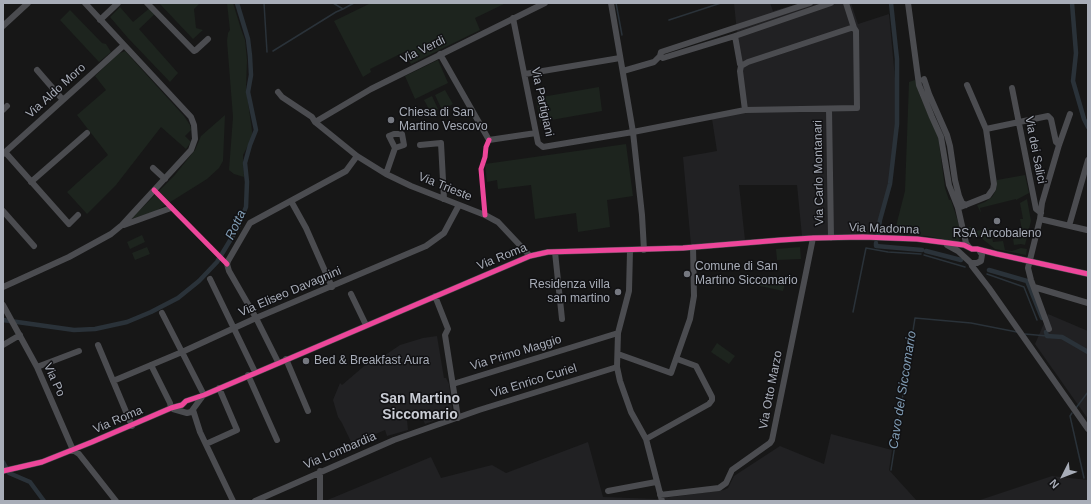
<!DOCTYPE html>
<html>
<head>
<meta charset="utf-8">
<style>
	body { margin:0 }
	#map { position:relative; width:1091px; height:504px; overflow:hidden; background:#171717; font-family:Helvetica,sans-serif }
	canvas { display:block }
	.frame { position:absolute; inset:0; border:4px solid #a8adb8; pointer-events:none }
	.north { position:absolute; left:1043px; top:456px; width:40px; height:40px; -webkit-text-stroke:3px #111113; paint-order:stroke; rotate:228deg; font-size:11px; font-weight:700; line-height:16px; text-align:center; color:#a8adb8 }
	.north::after { content:''; display:block; margin:auto; width:14px; height:18px; background:#a8adb8; clip-path:polygon(50% 0,100% 100%,50% 72%,0 100%) }
</style>
</head>
<body>
<div id="map">
<canvas width="1091" height="504"></canvas>
<div class="frame"></div>
<div class="north">N</div>
</div>
<script>
const ctx = document.querySelector('canvas').getContext('2d');
ctx.lineJoin = 'round';
function fillPath(path, color) {
  ctx.fillStyle = color;
  ctx.fill(path, 'evenodd');
}
function toPath(rows) {
  const path = new Path2D();
  for (const r of rows) {
    path.moveTo(r[0], r[1]);
    for (let i = 2; i < r.length; i += 2) path.lineTo(r[i], r[i + 1]);
  }
  return path;
}
function strokePath(path, color, width, dash) {
  ctx.strokeStyle = color;
  ctx.lineWidth = width;
  ctx.lineCap = dash ? 'butt' : 'round';
  ctx.setLineDash(dash || []);
  ctx.stroke(path);
}
function label(font, color, halo, rows, align = 'center') {
  ctx.font = font + ' Helvetica,sans-serif';
  ctx.lineWidth = 3;
  ctx.setLineDash([]);
  ctx.textBaseline = 'middle';
  ctx.strokeStyle = halo;
  ctx.fillStyle = color;
  for (const [text, x, y, turn = 0] of rows) {
    ctx.save();
    ctx.translate(x, y);
    ctx.rotate((+turn || 0) * Math.PI / 180);
    ctx.textAlign = isNaN(turn) ? turn : align;
    if (halo) ctx.strokeText(text, 0, 0);
    ctx.fillText(text, 0, 0);
    ctx.restore();
  }
}
fillPath(toPath([
	[734,3,770,3,773,11,800,3,851,3,858,24,889,14,896,89,896,123,889,185,876,234,802,236,797,185,739,185,745,240,691,245,683,157,717,151,712,119,745,112],
	[1048,314,1088,331,1088,419,1035,344],
	[437,336,444,378,446,378,449,384,453,414,425,424,422,417,407,420,408,430,387,436,385,430,352,444,342,423,338,417,333,400,340,383,342,385,370,361,372,364,400,345,423,338],
	[831,434,892,450,889,470,917,501,325,501,431,457,441,478,492,465,506,473,588,442,603,497,656,499,724,490,728,488,734,476,780,446,824,464],
	[1052,476,1088,480,1088,501,977,501]
]), '#212123');
fillPath(toPath([
	[159,3,200,3,194,9,196,28,203,30,193,39],
	[227,3,233,3,241,29,245,40,247,60,246,87,252,131,252,138,243,155,244,177,234,174,229,170,233,117,227,41,228,33,230,30],
	[371,3,506,3,475,18,480,30,411,64,404,52,370,69,371,72,363,77,334,21],
	[120,7,133,22,151,7,157,12,139,29,178,73,170,82,128,38,110,17],
	[70,10,102,43,106,44,111,52,99,62,60,20],
	[125,51,184,116,190,125,191,130,185,136,191,142,186,149,161,127,116,185,87,214,67,192,108,155,77,115,106,90,95,76,118,54],
	[438,60,448,83,415,99,405,76],
	[915,80,920,96,938,136,945,188,949,200,951,200,960,228,959,228,961,238,959,241,957,242,927,236,894,234,905,191,909,82],
	[599,87,602,111,540,122,536,98],
	[445,90,453,104,442,110,435,95],
	[432,96,438,109,431,113,424,100],
	[225,115,223,161,219,168,207,179,156,211,131,219,174,176,195,150,201,136],
	[626,144,633,196,607,200,610,227,578,232,576,213,535,219,531,185,498,189,497,180,487,182,485,164],
	[1025,175,1029,193,1016,200,1016,199,980,208,981,213,977,205,985,202,992,197,996,190,997,180],
	[1027,199,1031,221,1025,245,1021,244,1014,245,1013,239,1023,236,1020,219,1023,219,1020,203],
	[974,226,976,231,990,228,993,242,1003,241,1005,250,1012,251,1021,248,1027,249,1026,255,995,249,980,237,969,236,966,228],
	[142,235,145,242,130,249,127,242],
	[147,247,150,254,135,260,132,253],
	[800,247,801,259,777,260,776,249],
	[763,275,786,280,783,291,760,286],
	[717,343,735,356,729,364,711,352]
]), '#1d241e');
strokePath(toPath([
	[264,3,267,52],
	[333,3,343,9],
	[616,3,622,35],
	[669,20,721,3],
	[273,51,336,12,343,9,354,3],
	[924,255,965,267],
	[987,274,1024,287,1037,320],
	[853,312,866,248,888,252,921,254],
	[1025,334,1047,336],
	[1076,408,1088,392],
	[1072,413,1070,416,1084,478],
	[891,470,915,318,971,323,1017,332]
]), '#2a3239', 1.5);
strokePath(toPath([
	[1072,3,1076,53,1073,81,1084,119,1088,127],
	[878,234,880,220,890,184,897,124,897,59,891,3],
	[876,243,876,246,922,250],
	[926,251,961,260],
	[989,270,1027,281,1042,318],
	[3,320,74,330,95,329,127,322,151,312,178,298,199,281,217,262,237,229,246,207,247,182,245,163,250,145,256,130,248,92,251,75,250,56,248,39,237,3],
	[1046,332,1047,336,1062,337,1088,352],
	[3,462,9,473,30,482,44,501]
]), '#2a3239', 4.5);
strokePath(toPath([
	[147,3,194,51,196,50,208,39],
	[611,3,633,132,642,215,644,250],
	[810,3,661,52,660,56,663,58,735,36,831,3],
	[846,3,854,28],
	[908,3,919,85,932,117,941,137,949,185,958,208,966,243,969,247],
	[513,18,538,143,543,147,633,132,745,110,857,108,856,31,854,28,851,28,748,62,741,66,740,71,745,110],
	[100,20,118,3],
	[3,26,28,3],
	[735,36,740,64,741,66],
	[440,54,489,140,536,133],
	[37,70,63,100],
	[623,71,654,62,660,56],
	[525,74,620,58],
	[924,79,929,94,947,135,950,146,955,180,959,196,962,203,966,205],
	[1012,88,1036,209,1041,213],
	[278,92,282,97,312,117,315,122,357,156,386,174,411,186,485,215,498,222,530,256],
	[829,109,831,238],
	[3,110,7,106],
	[315,122,371,89,545,3],
	[986,129,1048,116,1051,119,1056,142,1059,145],
	[394,134,402,134,404,145,395,148,389,136,394,134],
	[420,145,441,143,444,199],
	[5,152,69,224,78,215],
	[3,154,124,45],
	[153,168,165,179],
	[386,174,395,148],
	[31,182,87,133],
	[291,201,306,228,332,287],
	[958,208,988,196,993,189,994,184,986,129,967,85],
	[3,211,34,246],
	[1040,219,1087,230],
	[124,225,171,208],
	[1069,226,1088,160],
	[947,245,958,251,971,263,972,266,989,288,1088,429],
	[630,251,629,291,618,333,617,367,620,381,631,412,646,439,662,501],
	[555,252,562,319],
	[971,263,977,263,981,261,982,255,979,250],
	[210,279,255,372],
	[3,287,69,257,111,234,122,225,191,150,195,139,194,125,191,117,85,3],
	[1034,287,1088,303],
	[351,294,366,325],
	[435,296,448,329,445,335,458,418],
	[3,305,37,367,73,450,79,454,116,501],
	[162,313,204,395],
	[1049,329,1031,280,1028,268,1040,219,1042,203,1059,145,1070,114],
	[3,345,20,335],
	[98,345,132,426],
	[618,354,671,373,690,319,694,296,693,247],
	[286,359,308,411],
	[278,362,256,318,229,271,227,264,228,261,250,223,346,171,357,156],
	[151,365,170,403,171,408],
	[37,367,79,351],
	[248,375,277,440],
	[113,381,182,352,256,318,426,246,444,233,459,205],
	[453,384,618,333],
	[173,409,187,413,191,412,202,397],
	[193,410,200,432,233,501],
	[646,439,709,404,712,400,712,397,696,366,677,359],
	[206,444,237,430,219,388],
	[3,471,42,462,92,442,171,408,182,405,186,401,204,395,530,256,548,252,683,248,781,240,813,238,863,237,917,239,964,245,972,249,977,249,997,254,1088,274],
	[320,471,320,501],
	[608,491,656,482],
	[660,495,719,488,726,483,732,470,770,443,772,440,813,238],
	[255,501,394,440,479,410,617,367]
]), '#4b4c50', 6);
strokePath(toPath([
	[154,190,227,264],
	[485,215,481,169,485,157,486,147,489,140],
	[3,471,42,462,92,442,171,408,182,405,186,401,204,395,530,256,548,252,683,248,781,240,813,238,863,237,917,239,964,245,972,249,977,249,997,254,1088,274]
]), '#ed469a', 5);
for (const [x, y, r, color] of [
	[391,120,4,"#757880"],
	[997,221,4,"#757880"],
	[687,274,4,"#757880"],
	[618,292,4,"#757880"],
	[306,361,4,"#757880"]
]) {
  const dot = new Path2D();
  dot.arc(x, y, r, 0, 2 * Math.PI);
  ctx.fillStyle = color;
  ctx.fill(dot);
  strokePath(dot, '#111113', 1.5);
}
label('12px', '#a8adb8', '#111113', [
	["Via Verdi",423,50,-26],
	["Via Aldo Moro",56,91,-42],
	["Via Partigiani",542,102,78],
	["Via dei Salici",1035,150,79],
	["Via Carlo Montanari",819,173,-91],
	["Via Trieste",445,187,22],
	["Via Madonna",884,229,2],
	["Via Roma",502,257,-22],
	["Via Eliseo Davagnini",290,292,-23],
	["Via Primo Maggio",516,353,-17],
	["Via Po",54,380,66],
	["Via Enrico Curiel",534,381,-17],
	["Via Otto Marzo",771,390,-79],
	["Via Roma",118,420,-23],
	["Via Lombardia",340,451,-23]
]);
label('12px', '#a8adb8', '#111113', [
	["Chiesa di San",399,113],
	["Martino Vescovo",399,127],
	["RSA Arcobaleno",997,234,"center"],
	["Comune di San",695,267],
	["Martino Siccomario",695,281],
	["Residenza villa",610,285,"right"],
	["san martino",610,299,"right"],
	["Bed & Breakfast Aura",314,361]
], 'left');
label('italic 13px', '#7f9bb3', '#111113', [
	["Rotta",236,225,-65],
	["Cavo del Siccomario",903,390,-81]
]);
label('bold 14px', '#c9ccd4', '#111113', [
	["San Martino",420,399],
	["Siccomario",420,415]
]);
</script>
</body>
</html>
